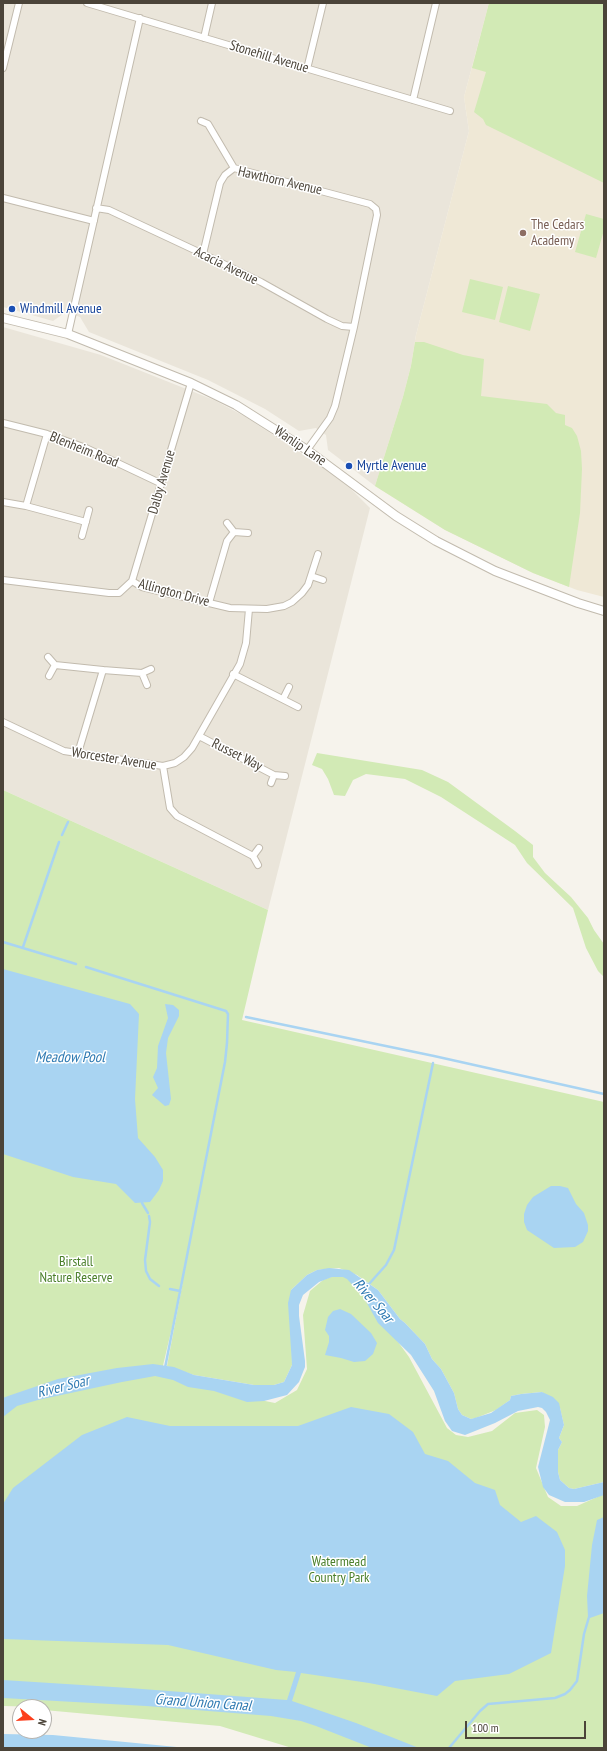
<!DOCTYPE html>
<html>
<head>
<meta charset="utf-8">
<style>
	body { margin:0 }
	#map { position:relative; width:607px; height:1751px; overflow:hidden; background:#f6f3ec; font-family:"PT Sans Narrow",sans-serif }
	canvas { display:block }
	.frame { position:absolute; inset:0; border:4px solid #4b4439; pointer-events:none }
	.north { position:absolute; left:12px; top:1699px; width:40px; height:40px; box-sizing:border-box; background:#fff; border:1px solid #b7b4b0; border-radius:50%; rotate:108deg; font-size:11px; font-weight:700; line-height:16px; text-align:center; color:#4b4439 }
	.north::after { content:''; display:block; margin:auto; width:14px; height:18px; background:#fc3f1d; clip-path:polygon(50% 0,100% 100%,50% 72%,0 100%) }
	.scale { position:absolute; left:465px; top:1721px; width:121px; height:18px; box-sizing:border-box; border:2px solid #4b4439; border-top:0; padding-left:5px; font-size:12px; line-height:14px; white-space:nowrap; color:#4b4439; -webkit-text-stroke:3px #fff; paint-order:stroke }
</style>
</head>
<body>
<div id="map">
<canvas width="607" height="1751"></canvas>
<div class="frame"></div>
<div class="north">N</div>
<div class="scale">100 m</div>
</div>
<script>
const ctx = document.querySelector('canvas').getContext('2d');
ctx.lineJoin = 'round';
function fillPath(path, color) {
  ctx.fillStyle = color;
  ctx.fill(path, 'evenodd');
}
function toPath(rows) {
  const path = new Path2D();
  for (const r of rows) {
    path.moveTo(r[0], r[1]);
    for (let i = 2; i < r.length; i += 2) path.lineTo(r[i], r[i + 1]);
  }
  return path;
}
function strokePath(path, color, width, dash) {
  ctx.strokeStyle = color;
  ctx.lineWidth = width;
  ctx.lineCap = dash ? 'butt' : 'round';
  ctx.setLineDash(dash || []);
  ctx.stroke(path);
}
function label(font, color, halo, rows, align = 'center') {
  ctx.font = font + ' "PT Sans Narrow",sans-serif';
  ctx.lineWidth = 3;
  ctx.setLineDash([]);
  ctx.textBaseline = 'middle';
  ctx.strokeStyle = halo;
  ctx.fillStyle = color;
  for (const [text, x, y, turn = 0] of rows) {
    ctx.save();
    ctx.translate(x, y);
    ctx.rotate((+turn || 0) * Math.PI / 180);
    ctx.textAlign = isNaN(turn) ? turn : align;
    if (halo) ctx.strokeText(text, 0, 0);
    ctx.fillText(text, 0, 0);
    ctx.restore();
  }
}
fillPath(toPath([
	[3,3,489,3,464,97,469,131,416,335,411,366,403,397,375,486,328,450,326,435,316,428,299,431,265,409,208,380,89,332,80,317,66,312,53,321,3,307],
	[3,327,101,355,214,400,244,416,324,468,350,488,370,508,268,910,3,790]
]), '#eae5da');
fillPath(toPath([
	[489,3,604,3,604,597,577,590,533,573,445,530,375,486,403,397,411,366,416,335,469,131,464,97]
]), '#efe8d6');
fillPath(toPath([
	[489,3,604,3,604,183,486,125,483,119,474,112,486,72,472,68],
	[586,214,604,219,604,230,596,258,575,252],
	[470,279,503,287,495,320,462,312],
	[508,286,540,294,530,331,499,322],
	[415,342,424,342,463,355,484,359,481,396,547,404,556,413,565,415,565,425,572,428,577,436,581,451,582,469,580,513,569,587,533,573,445,530,375,486,403,397,411,366],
	[317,753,422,770,448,782,515,831,533,845,533,857,545,873,571,897,588,918,594,930,604,944,604,977,598,971,586,948,573,908,527,863,515,845,441,797,405,779,366,774,353,780,345,796,334,795,328,779,322,769,312,765],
	[3,790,268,910,242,1020,604,1102,604,1482,574,1489,569,1488,560,1480,558,1472,558,1450,562,1442,559,1438,564,1425,560,1408,542,1392,521,1394,511,1396,510,1400,496,1410,476,1418,471,1419,462,1415,458,1409,454,1393,441,1369,432,1359,425,1344,405,1323,400,1319,378,1290,357,1275,339,1268,317,1270,307,1275,291,1290,292,1365,284,1382,274,1385,254,1385,194,1375,167,1366,183,1281,161,1374,221,1392,275,1403,297,1390,307,1369,303,1315,310,1291,323,1280,339,1274,351,1277,409,1357,447,1428,456,1435,468,1437,492,1431,515,1413,537,1410,544,1415,545,1427,536,1468,548,1497,561,1506,577,1506,604,1494,604,1748,292,1748,220,1726,44,1710,44,1707,3,1706]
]), '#d2eab5');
fillPath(toPath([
	[3,969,130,1004,139,1014,135,1099,138,1138,155,1157,163,1170,163,1181,159,1190,150,1202,135,1203,116,1184,73,1177,3,1154],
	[165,1004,173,1005,179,1010,179,1016,168,1038,166,1053,171,1099,169,1105,165,1106,152,1095,158,1088,153,1077,157,1068,158,1046,168,1018],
	[551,1186,560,1186,568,1188,576,1204,584,1213,588,1225,588,1231,583,1242,575,1247,554,1248,527,1230,524,1222,524,1214,527,1205,533,1197],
	[329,1268,349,1270,378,1290,400,1319,405,1323,425,1344,432,1359,441,1369,454,1393,458,1409,462,1415,471,1419,491,1413,510,1400,511,1396,521,1394,542,1392,553,1397,559,1403,564,1425,559,1438,562,1442,558,1450,558,1472,560,1480,569,1488,574,1489,604,1482,604,1495,584,1502,565,1502,549,1495,543,1487,538,1467,550,1420,546,1412,542,1408,538,1407,518,1411,495,1423,465,1435,452,1431,445,1421,434,1391,411,1355,378,1323,363,1296,347,1279,343,1277,332,1277,319,1282,303,1295,299,1305,299,1316,305,1361,305,1367,299,1382,287,1395,264,1401,247,1402,214,1391,188,1387,173,1380,155,1376,122,1382,38,1400,17,1406,3,1417,3,1398,8,1396,58,1379,117,1368,153,1364,174,1367,194,1375,254,1385,274,1385,284,1382,292,1365,288,1303,291,1290,307,1275,317,1270],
	[340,1309,351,1314,371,1333,377,1343,373,1354,365,1361,354,1362,341,1358,325,1355,329,1342,329,1336,325,1330,328,1317,333,1311],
	[351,1407,389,1414,413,1432,425,1454,448,1461,475,1483,495,1490,500,1505,521,1522,536,1516,557,1532,565,1550,565,1566,551,1653,509,1674,455,1681,437,1696,369,1683,301,1673,292,1701,356,1723,419,1748,372,1748,316,1726,301,1721,271,1716,146,1706,3,1698,3,1680,129,1688,287,1700,296,1672,276,1670,168,1645,3,1639,3,1504,13,1488,82,1435,127,1417,170,1426,298,1426],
	[604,1517,604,1613,590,1618,588,1617,587,1596,592,1545,597,1520],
	[3,1734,53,1735,187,1748,3,1748]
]), '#a9d4f2');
strokePath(toPath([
	[62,835,68,822],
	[3,942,76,964],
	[23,947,59,842],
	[86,967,226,1011,228,1014,227,1043,225,1062,165,1368],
	[246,1017,434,1056,604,1094],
	[142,1203,148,1213],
	[149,1216,150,1222,145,1260,146,1271,150,1279,159,1286],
	[369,1284,386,1265,394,1250,433,1063],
	[170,1289,180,1291],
	[449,1748,480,1711,488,1704,555,1698,565,1694,570,1690,577,1681,584,1634,589,1617]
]), '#a9d4f2', 2.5);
const minor = toPath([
	[87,3,450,111],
	[204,38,212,3],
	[3,68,19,3],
	[307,69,323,3],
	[413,100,436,3],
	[201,121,208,124,234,168],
	[3,198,94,221],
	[96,208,109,210,203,254,261,282,327,319,342,326,354,327],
	[203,254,220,183,225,175,234,168,370,204,376,209,377,215,354,327,335,406,330,418,307,450],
	[68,334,140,18],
	[3,423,47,434,86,448,162,484],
	[47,434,26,506,86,522],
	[3,502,26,506],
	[227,523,234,532],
	[82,536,89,510],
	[311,576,323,580],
	[3,580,109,593,119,593,132,581,142,587,230,608,267,609,284,606,292,602,302,593,308,585,318,554],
	[132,581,191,383],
	[209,603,227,541,234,532,248,533],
	[48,657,55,665,49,676],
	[55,665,103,670],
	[142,673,147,685],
	[233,674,298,707],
	[283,699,289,687],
	[3,722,64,751,163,766,175,763,184,757,192,748,240,664,246,643,249,609],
	[199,736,274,775,285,776],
	[78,753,103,670,142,673,151,669],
	[163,766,170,808,177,816,253,856,258,865],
	[271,783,274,775],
	[253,856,259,848]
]);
const tertiary = toPath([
	[3,318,68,334,191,383,236,405,307,450,396,516,436,541,495,571,578,603,604,611]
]);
strokePath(minor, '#c2bbae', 8);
strokePath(tertiary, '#c2bbae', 10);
strokePath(minor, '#fff', 6);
strokePath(tertiary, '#fff', 8);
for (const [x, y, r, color] of [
	[523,233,4,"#8d6e63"],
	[12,309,4,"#1a4fb4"],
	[349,466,4,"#1a4fb4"]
]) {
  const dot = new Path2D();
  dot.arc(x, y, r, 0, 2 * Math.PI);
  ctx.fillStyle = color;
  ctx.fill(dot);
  strokePath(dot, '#fff', 1.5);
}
label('14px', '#4b4439', '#fff', [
	["Stonehill Avenue",269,57,17],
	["Hawthorn Avenue",280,181,13],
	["Acacia Avenue",226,266,26],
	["Wanlip Lane",300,446,34],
	["Blenheim Road",84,450,22],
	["Dalby Avenue",162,482,-74],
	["Allington Drive",174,593,15],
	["Russet Way",237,755,27],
	["Worcester Avenue",114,759,9]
]);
label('14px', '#785e54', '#fff', [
	["The Cedars",531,225],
	["Academy",531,241]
], 'left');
label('14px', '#164399', '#fff', [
	["Windmill Avenue",20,309],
	["Myrtle Avenue",357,466]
], 'left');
label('14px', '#4a7f2a', '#fff', [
	["Birstall",76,1262],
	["Nature Reserve",76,1278],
	["Watermead",339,1562],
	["Country Park",339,1578]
]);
label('italic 15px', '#2e7ab2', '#fff', [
	["Meadow Pool",70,1058],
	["River Soar",373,1301,49],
	["River Soar",63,1387,-14],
	["Grand Union Canal",203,1703,4]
]);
</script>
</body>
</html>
